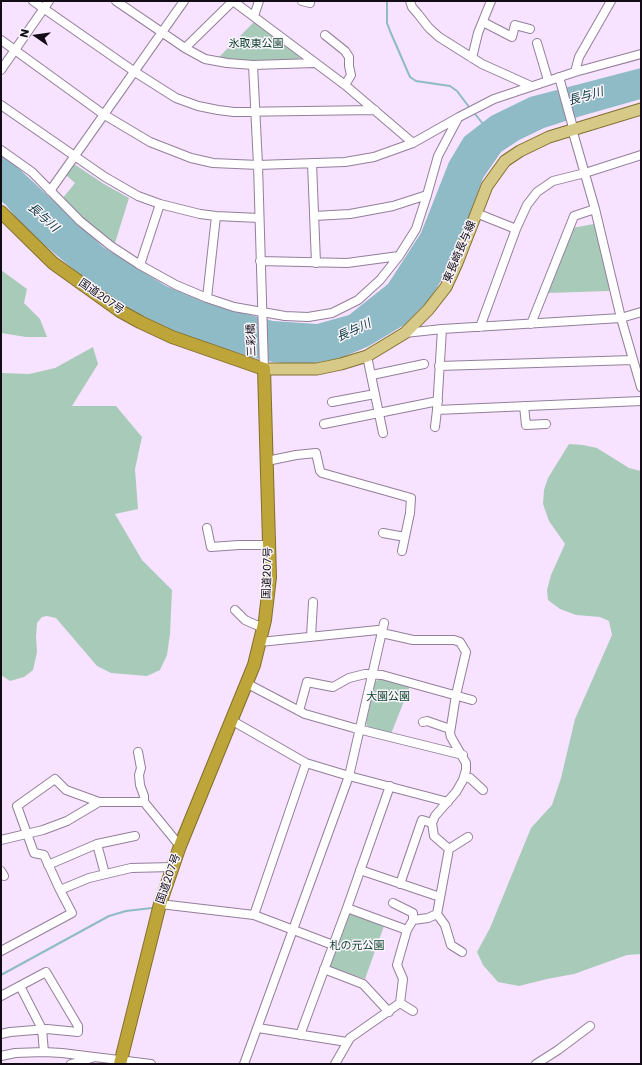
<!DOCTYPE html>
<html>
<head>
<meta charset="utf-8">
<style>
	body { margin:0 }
	#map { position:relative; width:642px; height:1065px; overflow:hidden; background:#f7e2ff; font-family:Poppins,sans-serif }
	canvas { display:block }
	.frame { position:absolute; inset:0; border:2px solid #130c16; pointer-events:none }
	.north { position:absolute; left:16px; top:16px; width:40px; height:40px; -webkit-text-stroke:3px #faf6fc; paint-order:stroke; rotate:283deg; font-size:11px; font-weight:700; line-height:16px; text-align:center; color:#130c16 }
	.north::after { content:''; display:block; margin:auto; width:14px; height:18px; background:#130c16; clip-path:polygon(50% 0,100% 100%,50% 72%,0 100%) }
</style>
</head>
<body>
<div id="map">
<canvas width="642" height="1065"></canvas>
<div class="frame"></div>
<div class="north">N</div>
</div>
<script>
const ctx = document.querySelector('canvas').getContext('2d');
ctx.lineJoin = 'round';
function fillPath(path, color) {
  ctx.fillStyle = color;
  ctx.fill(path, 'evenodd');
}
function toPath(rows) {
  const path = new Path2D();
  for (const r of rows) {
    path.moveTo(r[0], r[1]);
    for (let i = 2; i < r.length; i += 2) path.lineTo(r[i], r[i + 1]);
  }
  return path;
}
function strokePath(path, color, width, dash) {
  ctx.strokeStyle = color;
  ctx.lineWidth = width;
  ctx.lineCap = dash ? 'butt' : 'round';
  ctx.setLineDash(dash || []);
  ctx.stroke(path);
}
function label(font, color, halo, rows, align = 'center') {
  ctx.font = font + ' Poppins,"Noto Sans JP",sans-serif';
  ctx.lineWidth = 3;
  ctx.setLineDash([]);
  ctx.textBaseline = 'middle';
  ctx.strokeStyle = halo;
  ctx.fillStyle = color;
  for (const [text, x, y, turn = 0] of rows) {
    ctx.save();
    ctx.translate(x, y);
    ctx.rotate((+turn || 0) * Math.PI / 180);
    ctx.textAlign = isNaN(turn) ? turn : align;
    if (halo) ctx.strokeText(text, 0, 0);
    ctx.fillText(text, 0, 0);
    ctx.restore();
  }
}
fillPath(toPath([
	[255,21,300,55,299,60,255,61,218,58],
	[74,164,104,184,129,198,115,243,86,221,62,199,75,183,66,175],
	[594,224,610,289,609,291,548,293,546,292,572,228],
	[1,270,27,289,24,303,40,319,47,337,26,337,1,333],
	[93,347,98,364,72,406,116,406,142,437,135,469,138,509,115,514,142,560,172,590,170,634,167,655,160,670,147,676,111,673,97,666,56,618,47,616,42,617,37,623,36,637,37,652,33,670,24,677,10,681,1,675,1,373,29,374,55,368],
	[569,444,583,445,597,448,629,468,641,471,641,954,627,955,574,974,547,979,519,986,498,982,483,965,477,952,490,928,531,828,552,805,561,778,575,719,612,635,609,621,600,617,576,615,560,609,548,600,547,590,551,575,565,544,549,521,543,504,544,490,548,478],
	[380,678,410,686,391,734,368,727,366,724,375,682],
	[349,913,384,926,365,979,330,967]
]), '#a8cbb9');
fillPath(toPath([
	[641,68,641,99,581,116,544,128,519,140,501,152,483,178,451,264,430,299,404,325,369,346,341,358,303,365,273,362,251,357,183,335,133,311,91,284,24,228,6,205,1,201,1,154,15,165,103,247,166,286,202,301,239,312,273,321,317,324,349,315,388,284,421,233,449,162,464,137,491,116,530,97]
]), '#8fbbc7');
strokePath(toPath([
	[387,1,387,23,390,31,410,77,416,81,450,86,457,91,469,107],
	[475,114,483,124],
	[1,975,109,916,126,911,152,908]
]), '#8fbbc7', 2);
const minor = toPath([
	[33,1,135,72,176,98,198,106,218,110,234,112,375,110],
	[116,1,185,48,205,59,227,63,253,65,314,63],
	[233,1,345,85,413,143],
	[302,1,310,3],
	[410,1,412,7,418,14,429,28,439,37,482,64,531,86],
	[254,16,259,1],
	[483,22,512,37,515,25,530,29],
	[325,35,345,51,349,57,349,66,351,75,345,85],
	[1,40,103,114,150,142,191,158,213,163,258,165,345,162,374,157,413,143,459,117,494,99,575,72,641,54],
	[537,43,548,80],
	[185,48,233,1],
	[472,58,478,33,491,1],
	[253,65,258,165,264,369],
	[1,70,49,1],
	[575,72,579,57,611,1],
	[559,77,572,124,572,129,595,209,621,318,641,387],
	[1,105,105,177,138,196,160,204,200,214,216,216,259,218],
	[1,150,32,172,80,221,111,246,140,265,176,285,207,298,234,307,285,316,308,317,332,313,358,300,380,280,399,256,416,229,427,195,438,156,458,118],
	[312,163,316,263],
	[50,191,184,1],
	[476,213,516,229],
	[314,216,350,214,393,206,427,195],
	[260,261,347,263,399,256],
	[140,265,160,204],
	[207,298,216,216],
	[531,324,574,216,595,209],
	[480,327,516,229,527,205,537,192,553,181,585,173,641,155],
	[442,329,437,410,641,401],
	[405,333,442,329,621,318,641,312],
	[367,356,383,433],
	[439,366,633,360],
	[372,375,424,364],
	[332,402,375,394],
	[524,406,526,425,546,424],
	[324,424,438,401],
	[435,427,437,410],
	[267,461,296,455,316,453,320,471,322,473,411,498,410,513,402,551],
	[207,528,211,547,239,545,270,545],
	[383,533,405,537],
	[235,610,245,620,263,628],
	[311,637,313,602],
	[260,642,378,630,382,633,413,640,454,640,460,642,466,652,456,695,450,733,451,737,466,763,466,770,463,780,456,792,435,816,432,823,434,836,449,849,437,914,428,918,413,920,407,930,397,965,403,979,400,1003,350,1038,335,1064],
	[246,683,305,714,354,728,463,755],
	[299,711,307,682,333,687,349,678,365,674,382,675,472,700],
	[231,720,306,763,349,776,448,802],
	[423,722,427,721,450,729],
	[138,752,141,768,139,775,140,785,144,796,144,802],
	[464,777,470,778,483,790],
	[1,840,43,830,67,821,99,802,144,802,180,846],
	[97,844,135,836],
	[449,849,468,837],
	[48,865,97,844,105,874],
	[360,870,440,897],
	[1,871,4,876],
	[400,884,422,820,432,823],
	[60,890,44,855,34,853,17,806,55,779,66,790,99,802],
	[393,903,413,913,413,920],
	[160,904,254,915,333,945],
	[347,908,407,930],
	[437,914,445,925,451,945,462,952],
	[254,915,306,763],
	[1,951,72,913,60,890,89,878,131,868,172,867],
	[324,969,363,984,389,1012],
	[20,986,42,1029,44,1052],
	[1,996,46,972,78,1026,78,1032,47,1029,10,1032,1,1034],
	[400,1003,413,1011],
	[258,1028,347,1042],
	[300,1035,347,908,390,786],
	[1,1056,15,1053,44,1052,62,1053,151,1064],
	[71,1064,92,1058],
	[244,1064,349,776,384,623],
	[536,1064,558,1050,590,1026]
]);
const major = toPath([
	[264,369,317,369,341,364,367,356,405,333,428,310,446,287,457,263,487,186,505,161,520,151,549,137,641,109]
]);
const highway = toPath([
	[1,212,53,263,120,311,140,322,172,337,264,369,270,577,265,620,254,665,180,846,160,904,120,1064]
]);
strokePath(minor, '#937f9a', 10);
strokePath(major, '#826f2d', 13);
strokePath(highway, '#826f2d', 14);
strokePath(minor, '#fff', 8);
strokePath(major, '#d7c988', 11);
strokePath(highway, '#bda539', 12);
label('11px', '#10422e', '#faf6fc', [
	["氷取東公園",256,44],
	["大園公園",388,697],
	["札の元公園",357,946]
]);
label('11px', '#130c16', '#faf6fc', [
	["東長崎長与線",460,252,-67],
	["国道207号",101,297,35],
	["三彩橋",252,340,-92],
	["国道207号",268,573,-88],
	["国道207号",169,879,-71]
]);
label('italic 12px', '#08333d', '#faf6fc', [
	["長与川",586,97,-16],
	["長与川",43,218,42],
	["長与川",354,331,-25]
]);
</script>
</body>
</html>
